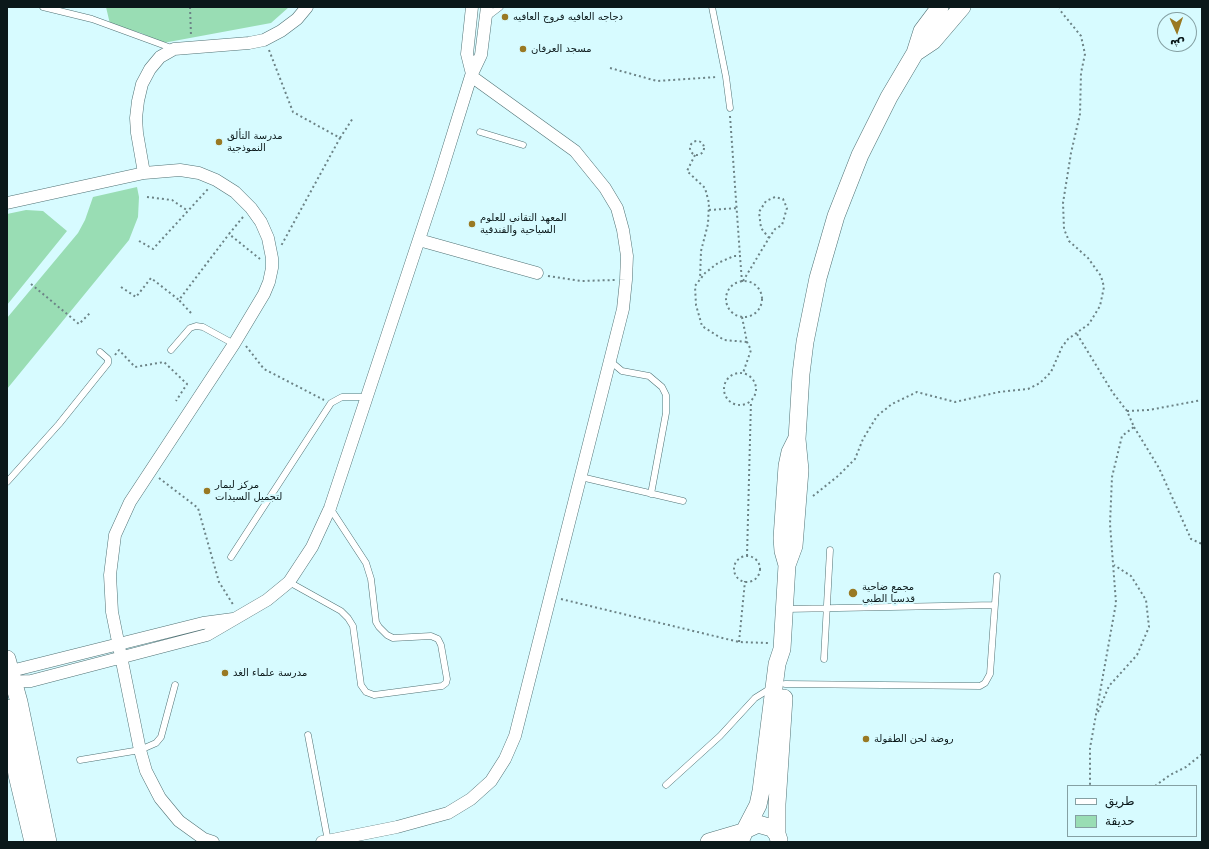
<!DOCTYPE html>
<html>
<head>
<meta charset="utf-8">
<style>
	body { margin:0 }
	#map { position:relative; width:1209px; height:849px; overflow:hidden; background:#d7fbff; font-family:"DejaVu Sans",Cairo,sans-serif }
	canvas { display:block }
	.frame { position:absolute; inset:0; border:8px solid #0b181a; pointer-events:none }
	.legend { position:absolute; left:1067px; top:785px; width:130px; height:52px; box-sizing:border-box; background:#d7fbff; border:1px solid #85a0a3; margin:0; padding:5px 7px; list-style:none; font-size:12px; color:#0b181a }
	.legend li { display:flex; align-items:center; gap:8px; height:20px }
	.legend b { width:20px; border:1px solid #85a0a3 }
	.north { position:absolute; left:1157px; top:12px; width:40px; height:40px; box-sizing:border-box; background:#d7fbff; border:1px solid #85a0a3; border-radius:50%; rotate:177deg; font-size:11px; font-weight:700; line-height:16px; text-align:center; color:#0b181a }
	.north::after { content:''; display:block; margin:auto; width:14px; height:18px; background:#997923; clip-path:polygon(50% 0,100% 100%,50% 72%,0 100%) }
</style>
</head>
<body>
<div id="map">
<canvas width="1209" height="849"></canvas>
<div class="frame"></div>
<ul class="legend">
<li><b style="height:5px;background:#fff"></b>طريق</li>
<li><b style="height:11px;background:#99ddb4"></b>حديقة</li>
</ul>
<div class="north">ش</div>
</div>
<script>
const ctx = document.querySelector('canvas').getContext('2d');
ctx.lineJoin = 'round';
function fillPath(path, color) {
  ctx.fillStyle = color;
  ctx.fill(path, 'evenodd');
}
function toPath(rows) {
  const path = new Path2D();
  for (const r of rows) {
    if (r.length === 3) {
      path.moveTo(r[0] + r[2], r[1]);
      path.arc(r[0], r[1], r[2], 0, 2 * Math.PI);
      continue;
    }
    path.moveTo(r[0], r[1]);
    for (let i = 2; i < r.length; i += 2) path.lineTo(r[i], r[i + 1]);
  }
  return path;
}
function strokePath(path, color, width, dash) {
  ctx.strokeStyle = color;
  ctx.lineWidth = width;
  ctx.lineCap = dash ? 'butt' : 'round';
  ctx.setLineDash(dash || []);
  ctx.stroke(path);
}
function label(font, color, halo, rows, align = 'center') {
  ctx.font = font + ' "DejaVu Sans",Cairo,sans-serif';
  ctx.lineWidth = 4;
  ctx.setLineDash([]);
  ctx.textBaseline = 'middle';
  ctx.strokeStyle = halo;
  ctx.fillStyle = color;
  for (const [text, x, y, turn = 0] of rows) {
    ctx.save();
    ctx.translate(x, y);
    ctx.rotate((+turn || 0) * Math.PI / 180);
    ctx.textAlign = isNaN(turn) ? turn : align;
    if (halo) ctx.strokeText(text, 0, 0);
    ctx.fillText(text, 0, 0);
    ctx.restore();
  }
}
fillPath(toPath([
	[106,7,289,7,271,23,163,43,141,33,110,24],
	[137,187,139,197,138,217,129,240,7,389,7,318,78,233,85,220,93,197],
	[26,210,43,211,67,231,7,305,7,214]
]), '#99ddb4');
const lane = toPath([
	[43,7,92,19,174,49],
	[712,7,726,77,730,108],
	[487,17,500,7],
	[480,132,523,145],
	[171,350,190,328,196,326,203,327,234,344],
	[610,361,622,371,649,376,662,387,666,395,666,413,651,494],
	[581,477,683,501],
	[7,482,59,424,108,363,108,359,100,352],
	[231,557,331,403,342,397,367,397],
	[289,582,341,611,348,618,353,626,361,685,366,692,374,695,442,686,446,683,447,679,441,645,438,639,431,636,393,638,387,635,379,627,376,622,371,579,366,563,330,508],
	[786,609,995,605],
	[824,659,830,550],
	[785,684,980,686,985,683,990,674,997,576],
	[308,735,328,841],
	[80,760,140,750,156,743,161,737,175,685],
	[666,785,720,736,755,698,771,688]
]);
const street = toPath([
	[472,74,467,54,472,7],
	[144,173,137,133,136,118,138,101,142,84,150,69,160,57,174,49,249,43,264,40,281,31,297,19,307,7],
	[7,203,144,173,180,170,199,173,216,180,235,192,251,208,261,222,268,238,272,258,272,268,269,282,264,294,234,344,130,502,115,535,110,575,112,612,140,750,146,771,160,798,179,821,204,839,213,842],
	[419,240,537,273],
	[7,672,203,623,233,619],
	[7,682,31,681,207,635,267,600,289,582,312,547,330,508,439,179,471,76,481,55,487,7],
	[322,842,397,827,448,813,471,799,491,781,505,759,515,736,623,309,626,280,627,256,623,230,617,208,605,188,575,151,471,76]
]);
const secondary = toPath([
	[915,53,933,41,962,7],
	[787,565,783,551,782,538,787,466,790,452,796,440],
	[7,659,19,702,48,842],
	[7,708,17,775,33,842],
	[745,830,758,805,761,791,777,664,782,649,787,565,794,546,800,470,797,439,801,374,805,342,818,278,836,216,860,155,889,97,915,53,922,31,940,7],
	[777,834,777,804,784,698],
	[709,842,743,832],
	[740,842,745,830,758,824,772,828,777,834,779,840]
]);
strokePath(lane, '#517275', 7);
strokePath(street, '#517275', 13);
strokePath(secondary, '#517275', 18);
strokePath(toPath([
	[190,7,191,36],
	[269,50,293,112,340,138,281,246],
	[610,68,657,81,717,77],
	[730,116,740,256],
	[340,138,353,118],
	[697,148,7],
	[695,155,687,171,705,188,709,203,708,224,701,251,700,279],
	[147,197,172,200,188,211],
	[709,210,738,208],
	[243,217,229,234,260,259],
	[139,241,153,249,208,189],
	[548,276,581,281,615,280],
	[743,281,769,238,761,228,759,212,766,201,775,197,783,199,787,208,782,225,775,229,769,238],
	[744,299,18],
	[742,282,740,256,734,256,718,263,705,273,695,286,696,305,702,326,724,340,747,342],
	[31,284,79,324,91,312],
	[121,287,136,297,151,278,179,300],
	[191,313,179,300,229,234],
	[742,317,747,342,751,350,743,373],
	[1077,334,1113,393,1127,411,1134,427,1122,436,1112,477,1110,524,1116,603,1090,748,1090,786],
	[246,346,264,369,324,400],
	[115,355,119,350,135,367,164,362,187,384,176,401],
	[740,389,16],
	[1127,411,1149,410,1202,400],
	[1134,427,1159,468,1191,539,1202,544],
	[159,478,198,508,219,582,234,606],
	[813,496,838,476,855,459,863,439,877,416,892,404,917,392,955,402,999,392,1028,389,1040,383,1051,372,1062,347,1068,339,1089,324,1100,306,1104,287,1101,276,1088,258,1069,241,1064,229,1063,203,1071,153,1080,114,1081,73,1085,54,1081,36,1059,9],
	[747,556,751,401],
	[747,569,13],
	[561,599,739,642,769,643],
	[739,642,745,581],
	[1098,712,1109,686,1137,655,1149,627,1146,600,1131,576,1114,565],
	[1155,786,1170,775,1186,767,1202,754]
]), '#6c8386', 2, [2, 3]);
strokePath(lane, '#fff', 6);
strokePath(street, '#fff', 12);
strokePath(secondary, '#fff', 17);
for (const [x, y, r, color] of [
	[505,17,4,"#997923"],
	[523,49,4,"#997923"],
	[219,142,4,"#997923"],
	[472,224,4,"#997923"],
	[207,491,4,"#997923"],
	[853,593,5,"#997923"],
	[225,673,4,"#997923"],
	[866,739,4,"#997923"]
]) {
  const dot = new Path2D();
  dot.arc(x, y, r, 0, 2 * Math.PI);
  ctx.fillStyle = color;
  ctx.fill(dot);
  strokePath(dot, '#d7fbff', 1.5);
}
label('10px', '#0b181a', '#d7fbff', [
	["دجاجه العافيه فروج العافيه",513,17],
	["مسجد العرفان",531,49],
	["مدرسة التألق",227,136],
	["النموذجية",227,148],
	["المعهد التقاني للعلوم",480,218],
	["السياحية والفندقية",480,230],
	["مركز ليمار",215,485],
	["لتجميل السيدات",215,497],
	["مجمع ضاحية",862,587],
	["قدسيا الطبي",862,599],
	["مدرسة علماء الغد",233,673],
	["روضة لحن الطفولة",874,739]
], 'left');
</script>
</body>
</html>
